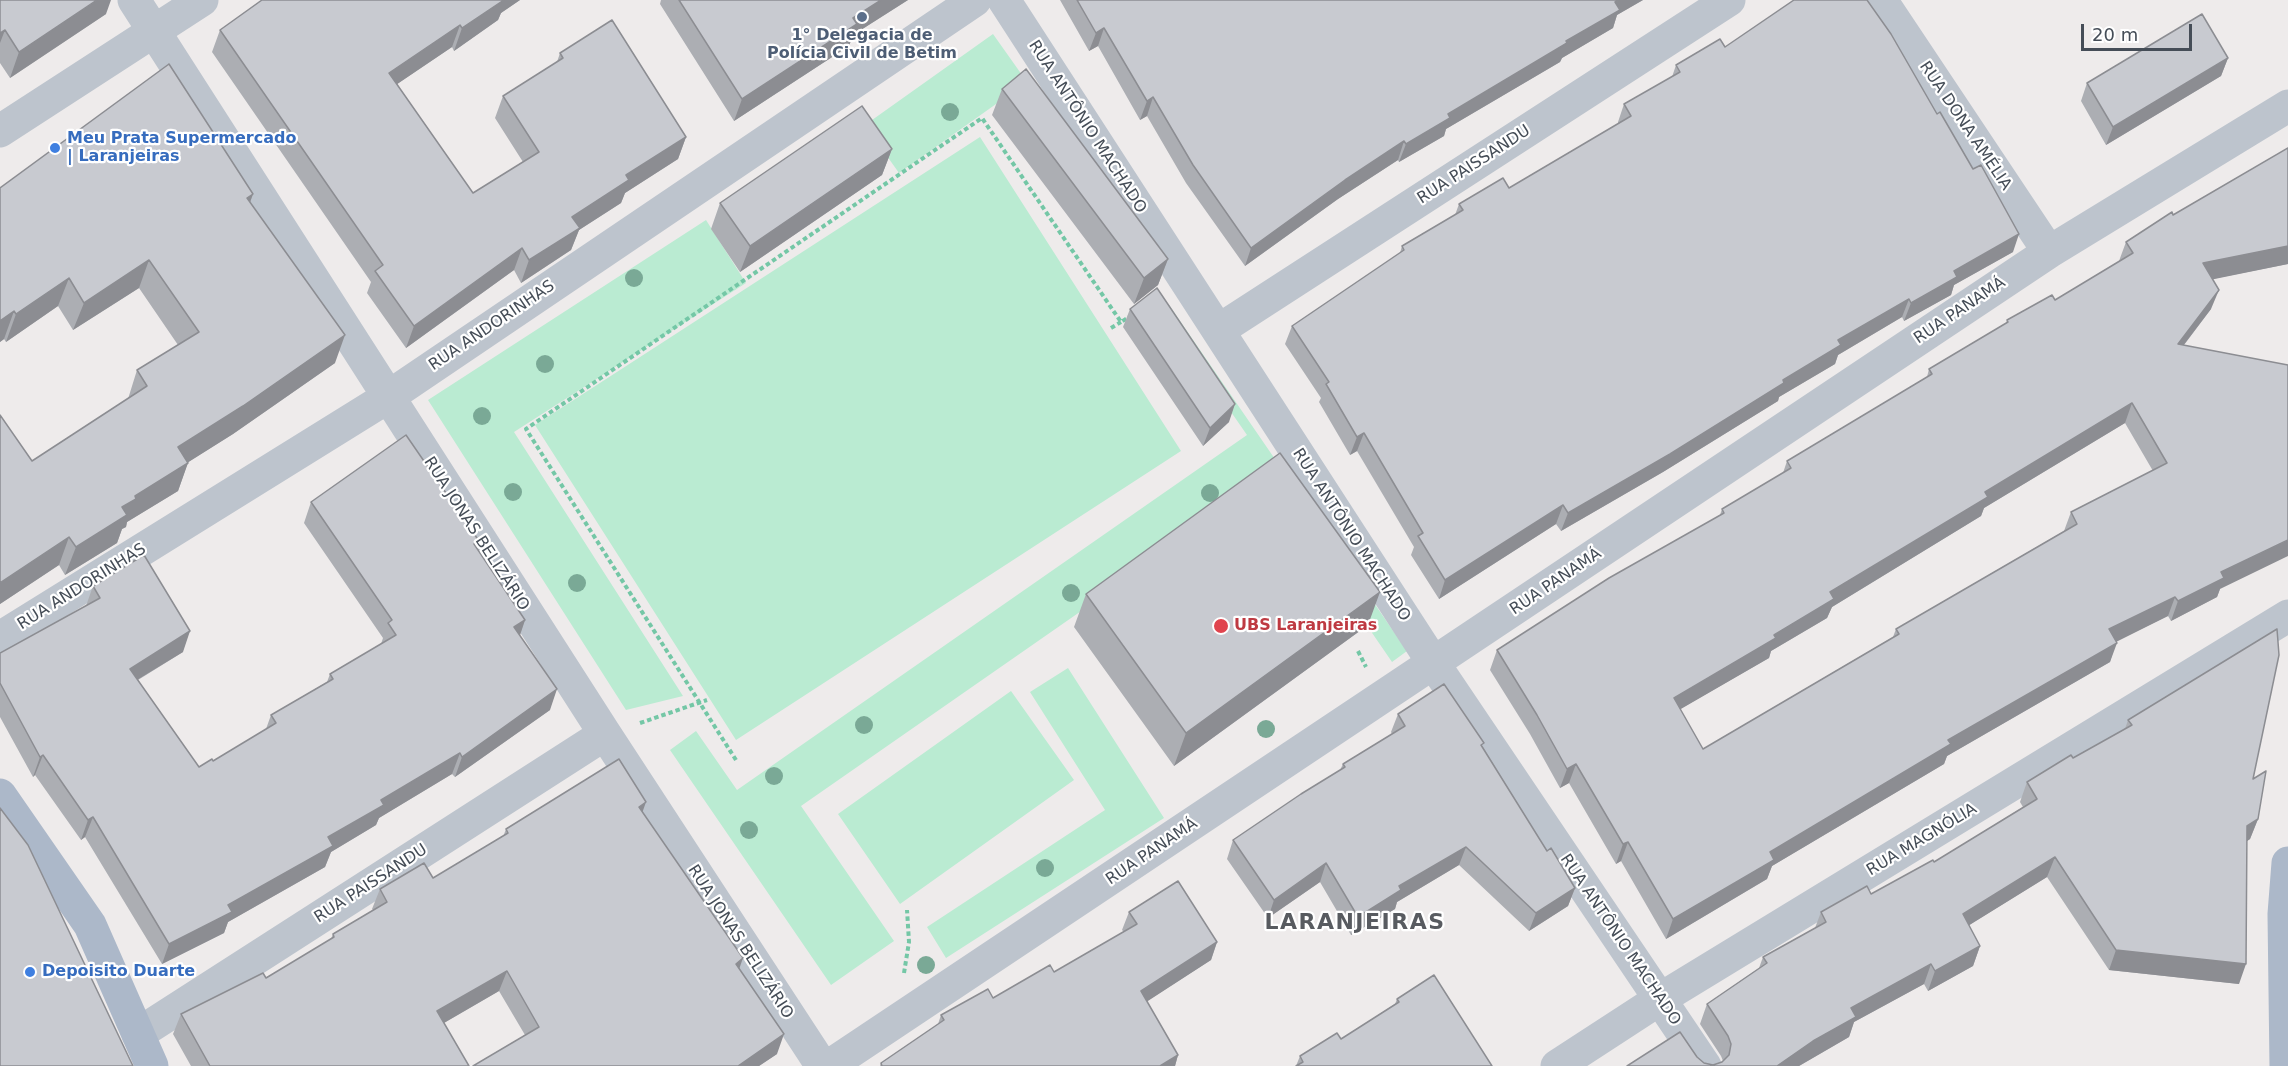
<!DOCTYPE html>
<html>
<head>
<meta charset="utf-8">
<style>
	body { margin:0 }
	#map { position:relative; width:2288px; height:1066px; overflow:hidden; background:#eeebeb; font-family:"DejaVu Sans",sans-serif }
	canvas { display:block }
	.scale { position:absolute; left:2081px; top:24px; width:111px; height:27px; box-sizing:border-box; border:3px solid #454d57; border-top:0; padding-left:8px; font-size:18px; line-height:21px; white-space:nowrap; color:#454d57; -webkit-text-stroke:4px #fff; paint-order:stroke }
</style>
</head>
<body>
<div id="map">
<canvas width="2288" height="1066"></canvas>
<div class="scale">20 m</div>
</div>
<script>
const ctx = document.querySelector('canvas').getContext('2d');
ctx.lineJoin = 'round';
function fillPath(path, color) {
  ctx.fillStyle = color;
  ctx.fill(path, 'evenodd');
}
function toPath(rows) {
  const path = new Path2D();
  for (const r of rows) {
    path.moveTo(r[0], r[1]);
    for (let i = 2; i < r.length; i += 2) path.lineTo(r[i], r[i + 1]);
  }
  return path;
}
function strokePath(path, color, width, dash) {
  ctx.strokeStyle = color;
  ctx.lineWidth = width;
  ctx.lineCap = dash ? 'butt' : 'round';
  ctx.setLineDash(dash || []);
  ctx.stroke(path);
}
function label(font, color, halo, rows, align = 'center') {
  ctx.font = font + ' "DejaVu Sans",sans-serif';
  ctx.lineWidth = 4.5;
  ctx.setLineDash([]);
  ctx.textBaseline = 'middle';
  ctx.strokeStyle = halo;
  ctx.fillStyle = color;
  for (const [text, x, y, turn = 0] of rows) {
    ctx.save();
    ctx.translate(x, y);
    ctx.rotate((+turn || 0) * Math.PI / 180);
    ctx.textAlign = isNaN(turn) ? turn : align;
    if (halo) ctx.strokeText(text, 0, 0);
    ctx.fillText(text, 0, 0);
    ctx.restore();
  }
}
fillPath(toPath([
	[993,34,1027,82,899,173,865,125],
	[980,137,1181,451,736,740,535,425],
	[706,220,746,283,514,432,683,696,626,710,428,400],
	[1169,305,1407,651,1392,662,1268,481,801,806,894,941,831,985,670,750,696,731,737,790,1247,435,1161,311],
	[1068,668,1164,818,946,958,927,927,1105,810,1030,692],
	[1011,691,1074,780,900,904,838,814]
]), '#baebd2');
strokePath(toPath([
	[1111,328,1121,322],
	[1358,651,1366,667],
	[640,723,707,700],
	[736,760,526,429,982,118,1121,322,1129,317],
	[904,973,909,942,907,910]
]), '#74c7a6', 4, [4.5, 3]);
strokePath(toPath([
	[134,0,605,734,822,1066],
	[1004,0,1434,664,1705,1066],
	[1881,0,2049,252],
	[0,131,202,0],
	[1219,330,1729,0],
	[0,638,388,397,975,0],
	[138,1034,605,734],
	[829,1066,2049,252,2288,106],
	[1557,1066,1660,999,2288,616]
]), '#bdc4cd', 33);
strokePath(toPath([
	[0,795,90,925,152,1066],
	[2286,1066,2284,914,2288,863]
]), '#acb8c9', 33);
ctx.fillStyle = '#7aa996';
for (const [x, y] of [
	[950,112],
	[634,278],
	[545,364],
	[482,416],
	[513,492],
	[1210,493],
	[577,583],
	[1071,593],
	[864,725],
	[1266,729],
	[774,776],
	[749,830],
	[1045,868],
	[926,965]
]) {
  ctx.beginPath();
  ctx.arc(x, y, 9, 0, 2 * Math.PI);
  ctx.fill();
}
fillPath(toPath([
	[0,0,106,14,10,78,0,63],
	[262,0,520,0,501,13,498,20,454,51,452,47,397,84,473,193,523,162,495,118,503,96,557,62,560,53,686,137,678,159,625,193,621,203,579,230,571,250,521,283,514,270,406,348,367,293,371,282,212,52,220,30],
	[661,0,908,0,853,35,849,46,734,121,660,4],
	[1060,0,1643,0,1617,15,1613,28,1562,58,1560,62,1446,129,1444,136,1399,162,1398,160,1338,199,1245,266,1186,183,1147,116,1140,120,1098,46,1089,51],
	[1725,47,2013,252,1954,285,1951,295,1904,321,1902,317,1838,355,1835,364,1779,397,1778,401,1663,472,1561,531,1556,524,1439,599,1411,555,1414,547,1357,451,1350,455,1319,402,1321,398,1285,344,1292,326,1400,253,1402,246,1455,215,1459,204,1509,188,1618,124,1618,122,1624,104,1672,77,1676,65],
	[2228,58,2221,76,2106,145,2081,101,2087,83],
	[1002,89,1168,259,1158,285,1134,304,992,115],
	[2288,148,2288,264,2212,279,2211,309,2184,345,2220,589,2217,597,2171,621,2168,616,2116,641,2110,662,1947,756,1944,764,1772,866,1767,879,1666,939,1621,861,1616,864,1569,783,1560,788,1530,734,1490,670,1497,650,1720,515,1722,509,1783,473,1787,461,1927,377,1929,369,2006,323,2007,320,2055,300,2119,261,2126,242],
	[2125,423,2153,471,2071,512,2064,531,1896,629,1893,637,1703,749,1680,709,1769,658,1771,651,1827,618,1832,607,1981,516,1984,508],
	[892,149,882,175,740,272,711,229,720,203],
	[0,188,253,194,250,202,335,363,233,434,188,462,178,491,127,522,126,527,122,529,117,543,65,575,59,565,0,604,0,415,32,461,128,399,137,370,178,345,139,288,73,330,58,306,6,342,4,339,0,342],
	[1130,309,1229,422,1203,446,1123,327],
	[311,502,479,541,476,548,525,620,520,635,550,710,455,777,452,774,379,818,376,825,331,852,325,867,228,922,224,933,162,964,85,837,81,840,35,775,33,777,0,717,0,653,86,606,93,586,183,652,138,680,199,767,213,761,266,729,271,715,327,682,330,674,381,644,383,638,304,523],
	[1086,594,1368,625,1174,766,1074,627],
	[1398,714,1483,747,1547,851,1575,888,1568,906,1529,931,1459,865,1397,902,1395,909,1351,935,1320,882,1268,918,1227,859,1233,840,1340,770,1343,764,1392,734,1391,732],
	[2128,720,2253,779,2258,819,2250,839,2247,841,2239,984,2109,970,2047,877,1969,925,1980,946,1973,966,1928,991,1924,984,1854,1022,1849,1037,1799,1066,1627,1066,1697,1057,1704,1063,1713,1065,1723,1061,1721,1056,1700,1024,1707,1004,1759,968,1763,957,1815,928,1821,912,1871,894,1934,862,2023,807,2020,802,2027,782,2073,758,2125,729],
	[643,813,739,969,777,1054,759,1066,473,1066,525,1035,499,991,444,1023,469,1066,191,1066,173,1034,181,1014,266,978,331,939,333,934,373,910,372,909,380,889,433,878,503,837,506,829],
	[1129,912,1217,942,1211,960,1147,1001,1178,1055,1175,1066,880,1066,881,1063,938,1024,941,1015,993,998,1054,972,1124,932,1122,930],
	[1397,999,1492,1066,1296,1066,1300,1056,1341,1039,1395,1004]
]), '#acaeb3');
fillPath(toPath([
	[97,0,111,0,106,14,10,78,19,52],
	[502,0,520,0,501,13,498,20,454,51,462,28],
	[881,0,908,0,853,35,849,46,734,121,742,99,853,18],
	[1619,0,1643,0,1617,15,1613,28,1562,58,1560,62,1446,129,1444,136,1399,162,1406,144,1448,114,1566,41],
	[460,25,452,47,381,95,389,73],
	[1104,28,1098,46,1089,51,1096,33],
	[5,30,0,43,0,33],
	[2228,58,2221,76,2106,145,2113,127],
	[1153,97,1147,116,1140,120,1147,101],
	[686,137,678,159,625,193,621,203,579,230,571,250,521,283,529,260,572,217,626,175],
	[1404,141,1398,160,1338,199,1245,266,1251,248,1345,180],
	[892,149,882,175,740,272,750,246],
	[253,194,243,222,247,198],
	[2019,234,2013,252,1954,285,1951,295,1904,321,1911,303,1954,271],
	[2288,246,2288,264,2195,283,2203,263],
	[522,248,514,270,406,348,414,326],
	[1168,259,1158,285,1134,304,1144,278],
	[149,260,139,288,73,330,84,303],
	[69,278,58,306,6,342,16,314],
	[2219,290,2211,309,2170,363,2178,344],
	[1909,299,1902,317,1838,355,1835,364,1779,397,1778,401,1663,472,1561,531,1568,513,1783,380,1838,340],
	[14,311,4,339,0,342,0,321],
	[345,335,335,363,233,434,168,475,178,447],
	[2132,403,2125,423,1984,508,1981,516,1832,607,1827,618,1771,651,1769,658,1667,717,1674,698,1774,635,1830,592,1985,492],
	[1235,404,1229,422,1203,446,1210,428],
	[1364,433,1357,451,1350,455,1357,437],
	[188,463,178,491,127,522,126,527,122,529,117,543,65,575,76,547,135,496],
	[1563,505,1556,524,1439,599,1445,580],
	[69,537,59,565,0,604,0,583],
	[2288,540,2288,556,2220,589,2217,597,2171,621,2178,601,2221,572],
	[1380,592,1368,625,1174,766,1186,733],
	[2175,597,2168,616,2102,649,2109,629],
	[525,620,518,641,514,627],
	[190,631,183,652,122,689,130,669],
	[2117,643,2110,662,1947,756,1944,764,1772,866,1767,879,1666,939,1673,919,1770,852,1948,740],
	[557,689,550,710,455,777,462,757],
	[460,753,452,774,379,818,376,825,331,852,325,867,228,922,224,933,162,964,169,944,228,905,381,800],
	[43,755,35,775,33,777,40,757],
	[1576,764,1569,783,1560,788,1567,769],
	[646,802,639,822,639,807],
	[93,817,85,837,81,840,88,820],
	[2258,819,2250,839,2240,846,2247,826],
	[1628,842,1621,861,1616,864,1623,844],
	[1466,847,1459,865,1397,902,1395,909,1351,935,1358,917,1399,886],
	[2055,857,2047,877,1955,934,1963,914],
	[1326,863,1320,882,1268,918,1274,900],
	[1575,888,1568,906,1529,931,1536,913],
	[1217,942,1211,960,1134,1010,1141,991],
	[1980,946,1973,966,1928,991,1935,971],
	[2116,950,2246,964,2239,984,2109,970],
	[743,958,736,978,736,964],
	[1931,964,1924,984,1854,1022,1849,1037,1799,1066,1777,1066,1851,1008],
	[507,971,499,991,430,1031,437,1011],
	[784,1034,777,1054,759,1066,738,1066],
	[1178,1055,1175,1066,1160,1066]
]), '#8c8d92');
const building = toPath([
	[0,0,97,0,19,52,5,30,0,33,0,0],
	[262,0,504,0,462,28,460,25,389,73,473,193,539,152,503,96,563,58,560,53,612,20,686,137,626,175,629,180,572,217,580,228,529,260,522,248,414,326,375,271,383,265,220,30,262,0],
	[679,0,881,0,853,18,857,24,742,99,679,0],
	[1077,0,1619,0,1615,2,1620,10,1566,41,1567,43,1448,114,1450,118,1406,144,1404,141,1345,180,1251,248,1193,165,1153,97,1147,101,1104,28,1096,33,1077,0],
	[1794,0,1867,0,1891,34,1937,114,1940,112,1973,169,1981,165,2019,234,1954,271,1957,277,1911,303,1909,299,1838,340,1841,345,1783,380,1784,383,1670,454,1568,513,1563,505,1445,580,1418,536,1423,533,1364,433,1357,437,1326,384,1329,382,1292,326,1404,250,1402,246,1463,210,1459,204,1503,178,1509,188,1631,116,1624,104,1680,72,1676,65,1720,39,1725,47,1794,0],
	[2202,14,2228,58,2113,127,2087,83,2202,14],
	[169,64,253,194,247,198,345,335,243,406,178,447,188,463,135,496,136,499,122,507,127,515,76,547,69,537,0,583,0,415,32,461,147,386,137,370,199,332,149,260,84,303,69,278,16,314,14,311,0,321,0,188,169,64],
	[1026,69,1168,259,1144,278,1002,89,1026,69],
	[862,106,892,149,750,246,720,203,862,106],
	[2288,148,2288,246,2203,263,2219,290,2178,344,2288,365,2288,540,2221,572,2224,578,2178,601,2175,597,2109,629,2117,643,1948,740,1951,744,1770,852,1774,860,1673,919,1628,842,1623,844,1576,764,1567,769,1537,715,1497,650,1609,578,1724,513,1722,509,1791,468,1787,461,1932,374,1929,369,2008,322,2007,320,2052,295,2055,300,2133,253,2126,242,2172,212,2173,215,2288,148],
	[2132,403,2167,463,2071,512,2077,524,1896,629,1899,634,1703,749,1674,698,1776,638,1774,635,1834,599,1830,592,1988,497,1985,492,2132,403],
	[1157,288,1235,404,1210,428,1130,309,1157,288],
	[406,435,479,541,474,544,525,620,514,627,557,689,462,757,460,753,381,800,384,805,328,837,333,846,228,905,232,912,169,944,93,817,88,820,43,755,40,757,0,683,0,653,100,598,93,586,144,555,190,631,130,669,199,767,212,759,213,761,276,723,271,715,333,679,330,674,396,635,388,623,392,620,311,502,406,435],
	[1280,453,1380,592,1186,733,1086,594,1280,453],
	[2277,629,2279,655,2253,779,2266,771,2258,819,2247,826,2246,964,2116,950,2055,857,1963,914,1980,946,1935,971,1931,964,1851,1008,1856,1017,1813,1041,1777,1066,1627,1066,1680,1032,1697,1057,1704,1063,1713,1065,1722,1062,1729,1055,1731,1044,1728,1036,1707,1004,1767,963,1763,957,1826,922,1821,912,1867,886,1871,894,1933,860,1934,862,2037,799,2027,782,2071,755,2073,758,2132,725,2128,720,2277,629],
	[1444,684,1484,743,1481,745,1547,851,1551,848,1575,888,1536,913,1466,847,1399,886,1401,890,1358,917,1326,863,1274,900,1233,840,1301,794,1345,767,1343,764,1405,726,1398,714,1444,684],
	[619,759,646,802,639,807,743,958,736,964,784,1034,738,1066,473,1066,539,1027,507,971,437,1011,469,1066,210,1066,181,1014,263,973,266,978,334,937,333,934,387,902,380,889,424,863,433,878,508,833,506,829,619,759],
	[0,808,28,845,133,1066,0,1066,0,808],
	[1178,881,1217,942,1141,991,1178,1055,1160,1066,882,1066,881,1063,944,1020,941,1015,988,989,993,998,1050,965,1054,972,1137,924,1129,912,1178,881],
	[1434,975,1492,1066,1296,1066,1303,1062,1300,1056,1337,1033,1341,1039,1399,1002,1397,999,1434,975]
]);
fillPath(building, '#c8cad0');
strokePath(building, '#8c8d92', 1.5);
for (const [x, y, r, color] of [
	[862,17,6,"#5c6f8a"],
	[55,148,6,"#3f7fe0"],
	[1221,626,8,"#e0444e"],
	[30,972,6,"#3f7fe0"]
]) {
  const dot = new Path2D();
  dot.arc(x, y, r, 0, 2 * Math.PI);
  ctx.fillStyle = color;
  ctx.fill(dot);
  strokePath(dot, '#fff', 2);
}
label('bold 16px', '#4e5e75', '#fff', [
	["1° Delegacia de",862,36],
	["Polícia Civil de Betim",862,54]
]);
label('16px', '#454d57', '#fff', [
	["RUA DONA AMÉLIA",1965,126,56],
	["RUA ANTÔNIO MACHADO",1087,127,57],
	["RUA PAISSANDU",1474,165,-33],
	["RUA PANAMÁ",1960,311,-34],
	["RUA ANDORINHAS",492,326,-34],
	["RUA JONAS BELIZÁRIO",476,534,57],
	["RUA ANTÔNIO MACHADO",1351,535,57],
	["RUA PANAMÁ",1556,582,-34],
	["RUA ANDORINHAS",82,587,-32],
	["RUA MAGNÓLIA",1922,840,-31],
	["RUA PANAMÁ",1152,852,-34],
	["RUA PAISSANDU",371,884,-33],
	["RUA ANTÔNIO MACHADO",1620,940,56],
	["RUA JONAS BELIZÁRIO",740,942,57]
]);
label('bold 16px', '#366cbe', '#fff', [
	["Meu Prata Supermercado",67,139],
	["| Laranjeiras",67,157],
	["Depoisito Duarte",42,972]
], 'left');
label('bold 16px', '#be3a42', '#fff', [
	["UBS Laranjeiras",1234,626]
], 'left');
ctx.letterSpacing = '1.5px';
label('bold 22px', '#585b60', '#fff', [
	["LARANJEIRAS",1355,923]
]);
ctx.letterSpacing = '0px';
</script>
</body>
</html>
